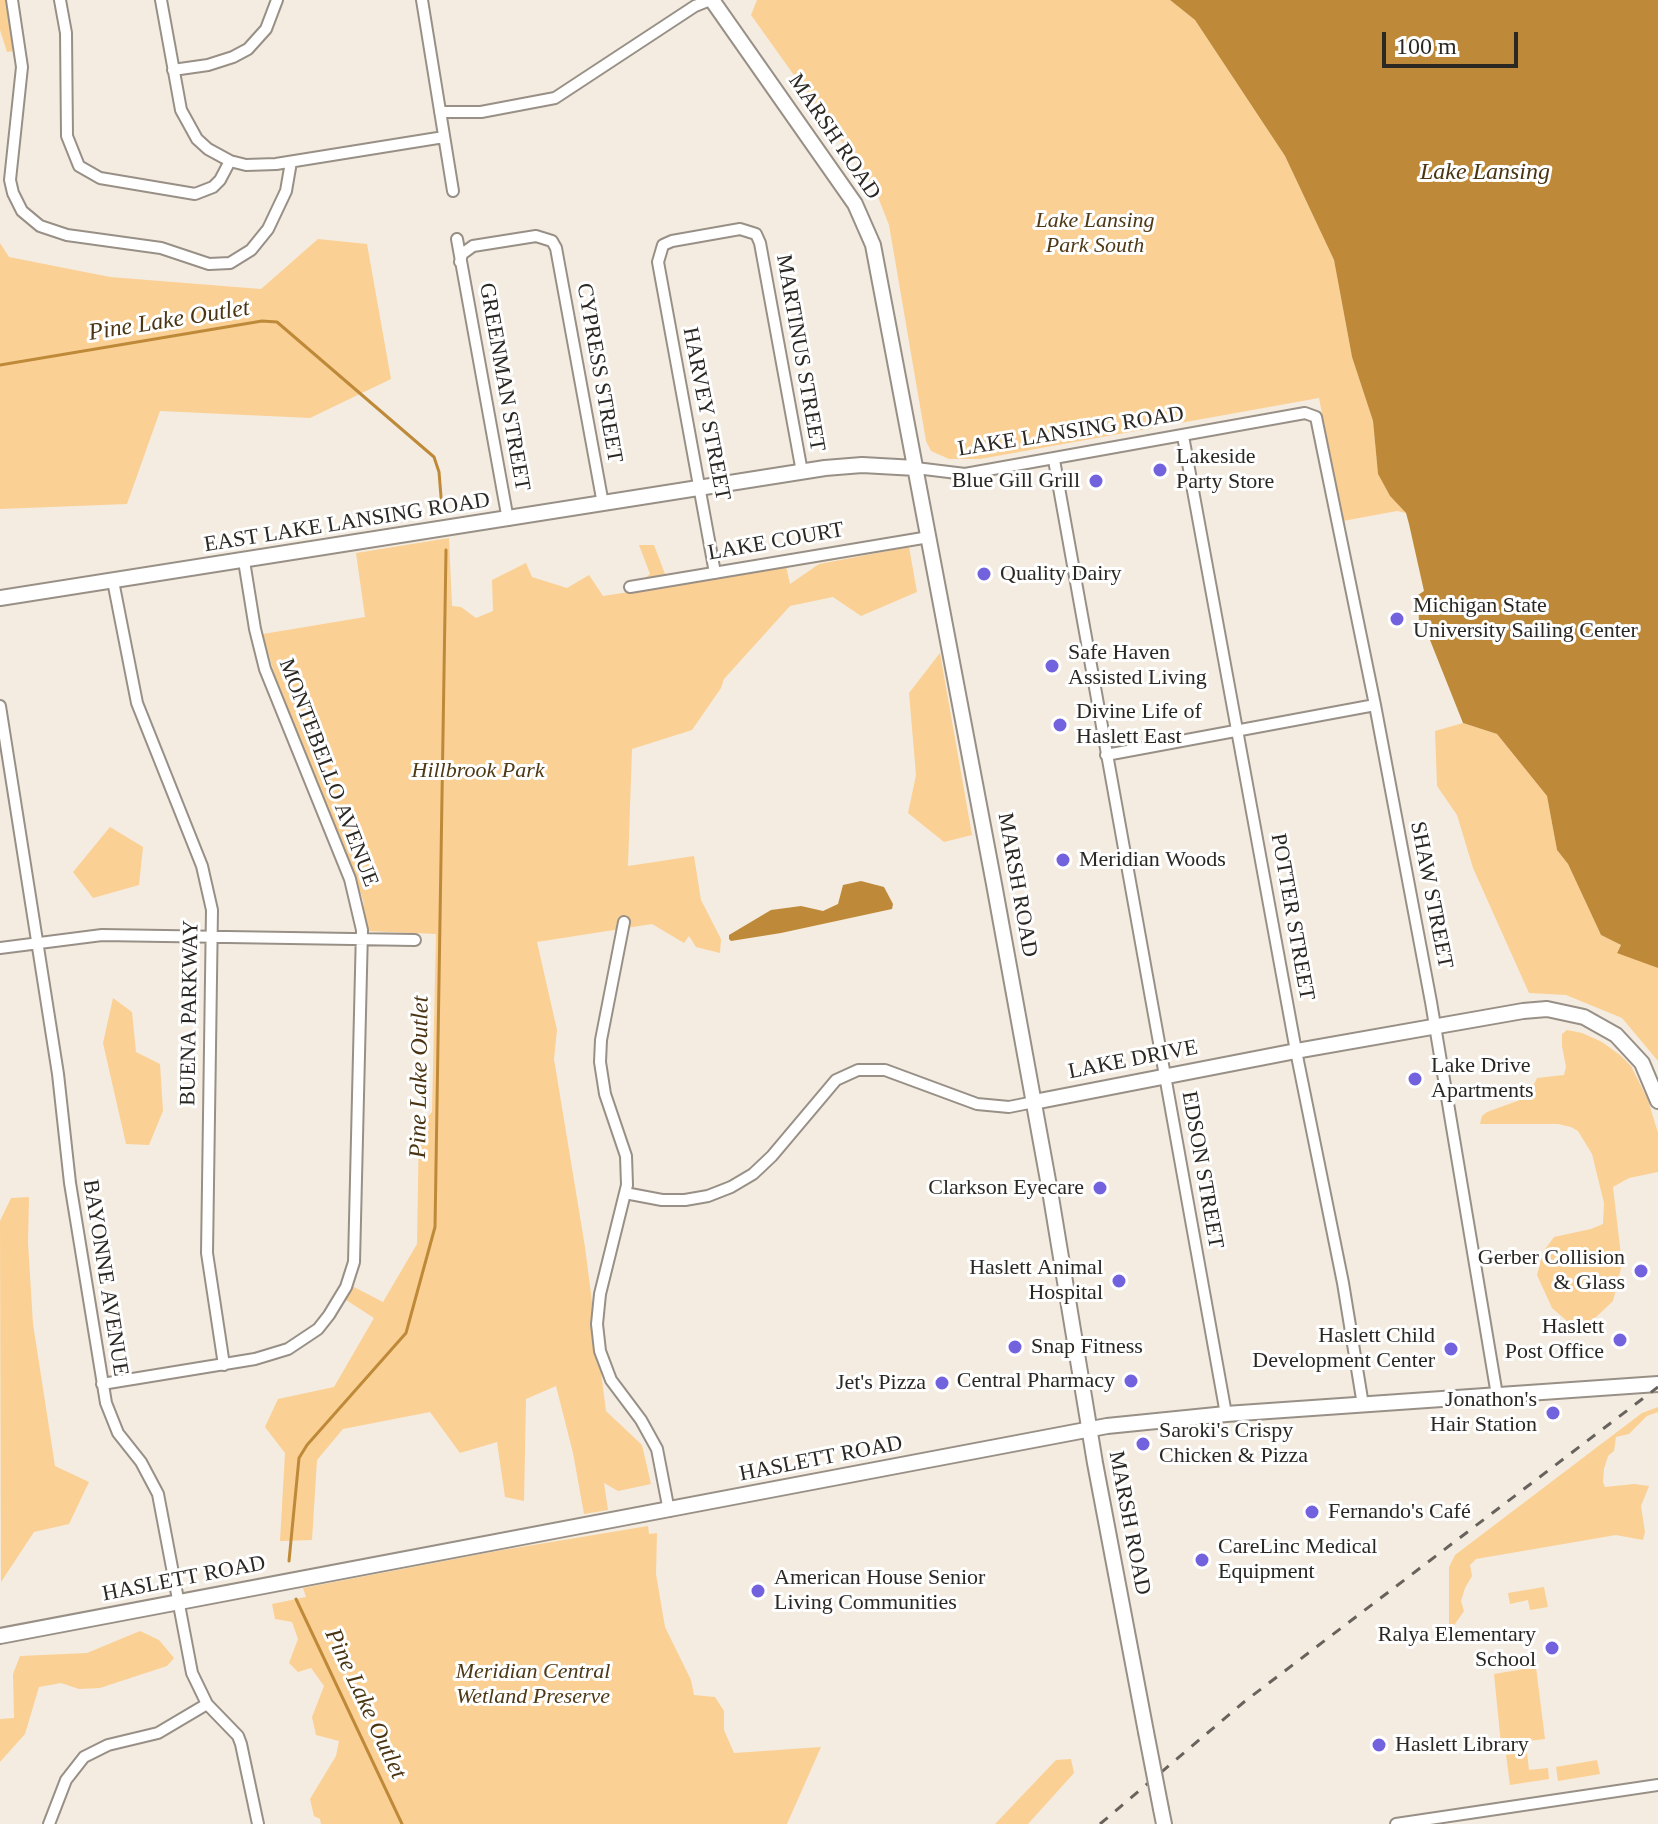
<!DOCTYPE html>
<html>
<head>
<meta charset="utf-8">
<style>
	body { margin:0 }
	#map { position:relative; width:1658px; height:1824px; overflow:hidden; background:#f4ece0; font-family:"Times New Roman",serif }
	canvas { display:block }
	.scale { position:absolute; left:1382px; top:32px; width:136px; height:36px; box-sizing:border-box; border:4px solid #2b2824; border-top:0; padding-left:10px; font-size:24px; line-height:28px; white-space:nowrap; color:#2b2824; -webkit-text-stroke:6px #fff; paint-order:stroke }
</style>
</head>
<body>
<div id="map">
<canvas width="1658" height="1824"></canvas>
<div class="scale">100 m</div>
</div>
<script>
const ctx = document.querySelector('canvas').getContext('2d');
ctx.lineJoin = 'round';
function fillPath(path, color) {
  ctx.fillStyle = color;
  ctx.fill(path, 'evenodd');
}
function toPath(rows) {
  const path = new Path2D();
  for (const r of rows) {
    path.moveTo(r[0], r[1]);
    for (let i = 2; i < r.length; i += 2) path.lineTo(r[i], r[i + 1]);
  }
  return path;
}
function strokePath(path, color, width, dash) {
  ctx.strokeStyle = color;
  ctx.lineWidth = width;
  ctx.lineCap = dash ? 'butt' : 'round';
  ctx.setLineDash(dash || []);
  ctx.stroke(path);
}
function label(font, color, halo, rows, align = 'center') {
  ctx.font = font + ' "Times New Roman",serif';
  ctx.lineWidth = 6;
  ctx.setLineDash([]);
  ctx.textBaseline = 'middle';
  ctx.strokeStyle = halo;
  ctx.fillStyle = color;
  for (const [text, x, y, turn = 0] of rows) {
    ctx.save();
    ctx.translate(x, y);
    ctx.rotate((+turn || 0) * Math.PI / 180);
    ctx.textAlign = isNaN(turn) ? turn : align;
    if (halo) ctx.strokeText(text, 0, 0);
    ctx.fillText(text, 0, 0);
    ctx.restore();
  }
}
fillPath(toPath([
	[0,0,7,0,14,51,7,52,0,30],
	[757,0,1170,0,1195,20,1285,156,1334,260,1352,357,1373,421,1378,474,1390,496,1406,513,1397,511,1343,521,1319,398,980,459,949,459,931,451,926,441,889,225,874,187,751,15],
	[318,239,367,244,391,379,310,418,160,411,127,504,0,509,0,243,9,257,110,277,261,289],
	[449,538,452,606,461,607,476,618,493,611,492,580,526,563,532,577,567,588,589,575,603,596,629,592,650,574,639,545,654,545,665,574,691,582,786,566,790,584,819,564,909,547,917,592,861,616,833,597,790,606,724,679,721,688,692,730,632,749,628,866,694,856,701,900,721,939,720,953,696,947,689,936,684,943,652,924,537,942,557,1030,554,1059,585,1247,606,1411,642,1445,651,1484,618,1491,604,1483,608,1510,584,1514,573,1453,556,1386,526,1399,524,1501,505,1497,497,1442,460,1453,430,1412,343,1429,317,1460,312,1540,280,1541,285,1453,265,1427,278,1399,334,1387,374,1318,346,1300,352,1286,383,1302,417,1244,419,1126,432,1112,436,934,367,931,363,900,354,873,278,687,263,634,365,617,356,553],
	[940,653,972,835,944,842,908,813,916,775,909,693],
	[1463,723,1497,734,1547,796,1557,850,1568,864,1601,935,1621,945,1617,952,1658,968,1658,1061,1622,1018,1566,995,1529,993,1473,868,1457,815,1437,786,1435,731],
	[110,827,143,847,139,885,93,898,73,872],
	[113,998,132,1012,136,1052,160,1064,163,1111,149,1145,126,1144,103,1043],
	[1567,1030,1582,1033,1602,1042,1620,1055,1631,1066,1648,1100,1658,1133,1658,1172,1629,1178,1613,1187,1622,1264,1613,1301,1593,1320,1574,1327,1552,1308,1537,1275,1543,1252,1554,1237,1591,1229,1603,1224,1604,1203,1592,1154,1578,1131,1571,1127,1558,1124,1480,1124,1482,1116,1487,1112,1528,1097,1537,1078,1564,1075,1566,1067,1562,1046,1562,1034],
	[29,1197,28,1243,33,1324,55,1466,89,1482,69,1524,34,1532,1,1582,0,1221,11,1198],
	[1658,1407,1658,1412,1647,1416,1629,1434,1616,1437,1614,1451,1608,1456,1604,1469,1603,1482,1605,1487,1634,1484,1649,1486,1641,1506,1645,1532,1643,1540,1616,1535,1476,1559,1470,1565,1472,1576,1465,1588,1461,1601,1464,1611,1453,1627,1449,1625,1449,1567,1455,1555,1642,1413],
	[648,1526,649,1534,657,1533,656,1574,665,1627,691,1680,694,1695,715,1697,724,1711,724,1730,734,1753,821,1747,787,1824,321,1824,320,1819,314,1816,310,1799,336,1756,339,1741,316,1735,312,1717,324,1686,311,1668,298,1672,289,1663,298,1639,292,1622,275,1619,272,1604,306,1597,303,1588,497,1551],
	[1544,1587,1548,1607,1530,1610,1528,1600,1510,1604,1508,1593],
	[140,1631,159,1640,174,1658,167,1666,100,1688,79,1689,61,1683,39,1687,25,1734,0,1762,0,1719,14,1718,13,1674,20,1656,87,1653],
	[1536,1667,1545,1739,1501,1744,1494,1674],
	[1527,1752,1529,1770,1548,1768,1549,1779,1510,1785,1506,1755],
	[1071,1759,1074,1773,1028,1824,995,1824,1056,1760],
	[1597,1760,1600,1774,1558,1781,1556,1767]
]), '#fbd094');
fillPath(toPath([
	[1170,0,1658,0,1658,968,1617,953,1621,945,1601,935,1568,864,1557,850,1547,796,1497,734,1463,723,1424,625,1419,623,1418,595,1424,591,1409,524,1406,513,1390,496,1378,474,1373,421,1352,357,1334,260,1285,156,1195,20],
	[861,881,884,887,893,904,892,909,781,933,731,941,729,939,729,935,771,910,801,906,823,911,838,904,843,885]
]), '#be8a39');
strokePath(toPath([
	[0,365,262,321,277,322,434,457,439,472,442,509],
	[289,1561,299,1458,307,1445,406,1333,435,1227,446,550],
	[296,1599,402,1824]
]), '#be8a39', 3);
const street = toPath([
	[12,0,22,67,10,180,13,193,22,211,40,226,67,235,161,248,209,264,230,263,251,250,268,229,286,191,291,162],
	[60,0,66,33,67,136,79,166,100,178,195,194,213,187,220,180,230,161],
	[161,0,181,110,197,139,208,149,230,161,246,165,276,164,444,137],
	[422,0,453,191],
	[173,70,208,65,233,57,248,49,266,29,277,0],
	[440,112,481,112,555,98,695,6,710,0],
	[457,239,508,520],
	[460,262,462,254,473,246,536,236,552,241,556,248,603,504],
	[1183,436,1296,1051,1343,1283,1363,1405],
	[1054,460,1226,1414],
	[916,468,965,474,1305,413,1316,417,1375,705,1431,1002,1497,1395],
	[715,573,658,262,663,245,672,241,740,229,756,234,760,243,802,472],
	[113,581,137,703,202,866,212,910,207,1253,224,1365],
	[630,587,929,537],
	[0,706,58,1074,70,1183,106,1403,118,1433,141,1462,158,1494,192,1673,207,1704,238,1736,241,1744,258,1824],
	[1106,755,1375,705],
	[624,922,601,1040,600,1062,605,1094,626,1156,627,1185,600,1294,597,1324,600,1351,611,1380,641,1420,657,1449,669,1511],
	[0,948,102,935,415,940],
	[625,1193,662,1200,685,1200,708,1196,731,1187,753,1174,772,1156,836,1080,858,1070,885,1070,977,1104,1009,1107,1034,1102],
	[102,1384,255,1359,288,1349,318,1329,329,1315,346,1287,354,1262,362,930,350,879,265,669,255,629,244,561],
	[49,1824,66,1780,84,1757,108,1745,158,1733,207,1704],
	[1396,1824,1658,1785]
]);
const secondary = toPath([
	[712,0,855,204,873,245,994,884,1051,1197,1095,1463,1146,1732],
	[0,598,825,468,862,465,916,468],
	[1034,1102,1296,1051,1523,1011,1547,1009,1584,1017,1616,1035,1642,1063,1658,1101],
	[0,1636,1107,1426,1226,1414,1658,1384],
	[1161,1809,1164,1824]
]);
strokePath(street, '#989086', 14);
strokePath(secondary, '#989086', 18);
strokePath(street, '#fff', 10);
strokePath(secondary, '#fff', 14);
strokePath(toPath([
	[1100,1824,1244,1702,1658,1387]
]), '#67625c', 3, [10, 10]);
const secondaryBridge = toPath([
	[1146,1732,1161,1809]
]);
strokePath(secondaryBridge, '#989086', 18, []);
strokePath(secondaryBridge, '#fff', 14);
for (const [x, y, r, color] of [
	[1160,470,8,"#7362dd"],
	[1096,481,8,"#7362dd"],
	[984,574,8,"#7362dd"],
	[1397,619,8,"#7362dd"],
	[1052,666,8,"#7362dd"],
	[1060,725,8,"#7362dd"],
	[1063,860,8,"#7362dd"],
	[1415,1079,8,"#7362dd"],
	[1100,1188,8,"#7362dd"],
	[1641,1271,8,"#7362dd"],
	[1119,1281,8,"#7362dd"],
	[1620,1340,8,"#7362dd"],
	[1015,1347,8,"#7362dd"],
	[1451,1349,8,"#7362dd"],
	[1131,1381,8,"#7362dd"],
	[942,1383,8,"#7362dd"],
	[1553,1413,8,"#7362dd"],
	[1143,1444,8,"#7362dd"],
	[1312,1512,8,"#7362dd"],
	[1202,1560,8,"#7362dd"],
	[758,1591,8,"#7362dd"],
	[1552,1648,8,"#7362dd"],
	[1379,1745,8,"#7362dd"]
]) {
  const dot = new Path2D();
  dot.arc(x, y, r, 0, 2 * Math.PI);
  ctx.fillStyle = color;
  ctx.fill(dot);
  strokePath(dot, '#fff', 3);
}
label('22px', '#2b2824', '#fff', [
	["MARSH ROAD",834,137,56],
	["MARTINUS STREET",800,353,80],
	["CYPRESS STREET",599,373,80],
	["GREENMAN STREET",504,387,80],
	["HARVEY STREET",706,414,79],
	["LAKE LANSING ROAD",1071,432,-9],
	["EAST LAKE LANSING ROAD",347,523,-9],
	["LAKE COURT",776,542,-10],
	["MONTEBELLO AVENUE",328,773,69],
	["MARSH ROAD",1017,885,80],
	["SHAW STREET",1431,895,79],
	["POTTER STREET",1292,917,80],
	["BUENA PARKWAY",190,1013,-89],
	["LAKE DRIVE",1133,1060,-11],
	["EDSON STREET",1202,1170,80],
	["BAYONNE AVENUE",105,1278,81],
	["HASLETT ROAD",821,1459,-11],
	["MARSH ROAD",1129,1523,79],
	["HASLETT ROAD",184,1579,-11]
]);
label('italic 22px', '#4e3816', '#fff', [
	["Lake Lansing",1095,221],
	["Park South",1095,246],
	["Hillbrook Park",478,771],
	["Meridian Central",533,1672],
	["Wetland Preserve",533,1697]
]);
label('22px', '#2b2824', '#fff', [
	["Lakeside",1176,457],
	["Party Store",1176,482],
	["Blue Gill Grill",1080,481,"right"],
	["Quality Dairy",1000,574],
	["Michigan State",1413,606],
	["University Sailing Center",1413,631],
	["Safe Haven",1068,653],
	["Assisted Living",1068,678],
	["Divine Life of",1076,712],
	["Haslett East",1076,737],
	["Meridian Woods",1079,860],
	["Lake Drive",1431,1066],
	["Apartments",1431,1091],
	["Clarkson Eyecare",1084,1188,"right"],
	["Gerber Collision",1625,1258,"right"],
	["& Glass",1625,1283,"right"],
	["Haslett Animal",1103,1268,"right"],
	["Hospital",1103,1293,"right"],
	["Haslett",1604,1327,"right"],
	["Post Office",1604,1352,"right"],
	["Haslett Child",1435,1336,"right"],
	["Development Center",1435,1361,"right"],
	["Snap Fitness",1031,1347],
	["Central Pharmacy",1115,1381,"right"],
	["Jet's Pizza",926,1383,"right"],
	["Jonathon's",1537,1400,"right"],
	["Hair Station",1537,1425,"right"],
	["Saroki's Crispy",1159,1431],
	["Chicken & Pizza",1159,1456],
	["Fernando's Café",1328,1512],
	["CareLinc Medical",1218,1547],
	["Equipment",1218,1572],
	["American House Senior",774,1578],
	["Living Communities",774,1603],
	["Ralya Elementary",1536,1635,"right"],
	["School",1536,1660,"right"],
	["Haslett Library",1395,1745]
], 'left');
label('italic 24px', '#4a3412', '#fff', [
	["Lake Lansing",1485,173],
	["Pine Lake Outlet",169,321,-9],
	["Pine Lake Outlet",420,1077,-89],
	["Pine Lake Outlet",365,1704,65]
]);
</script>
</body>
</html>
